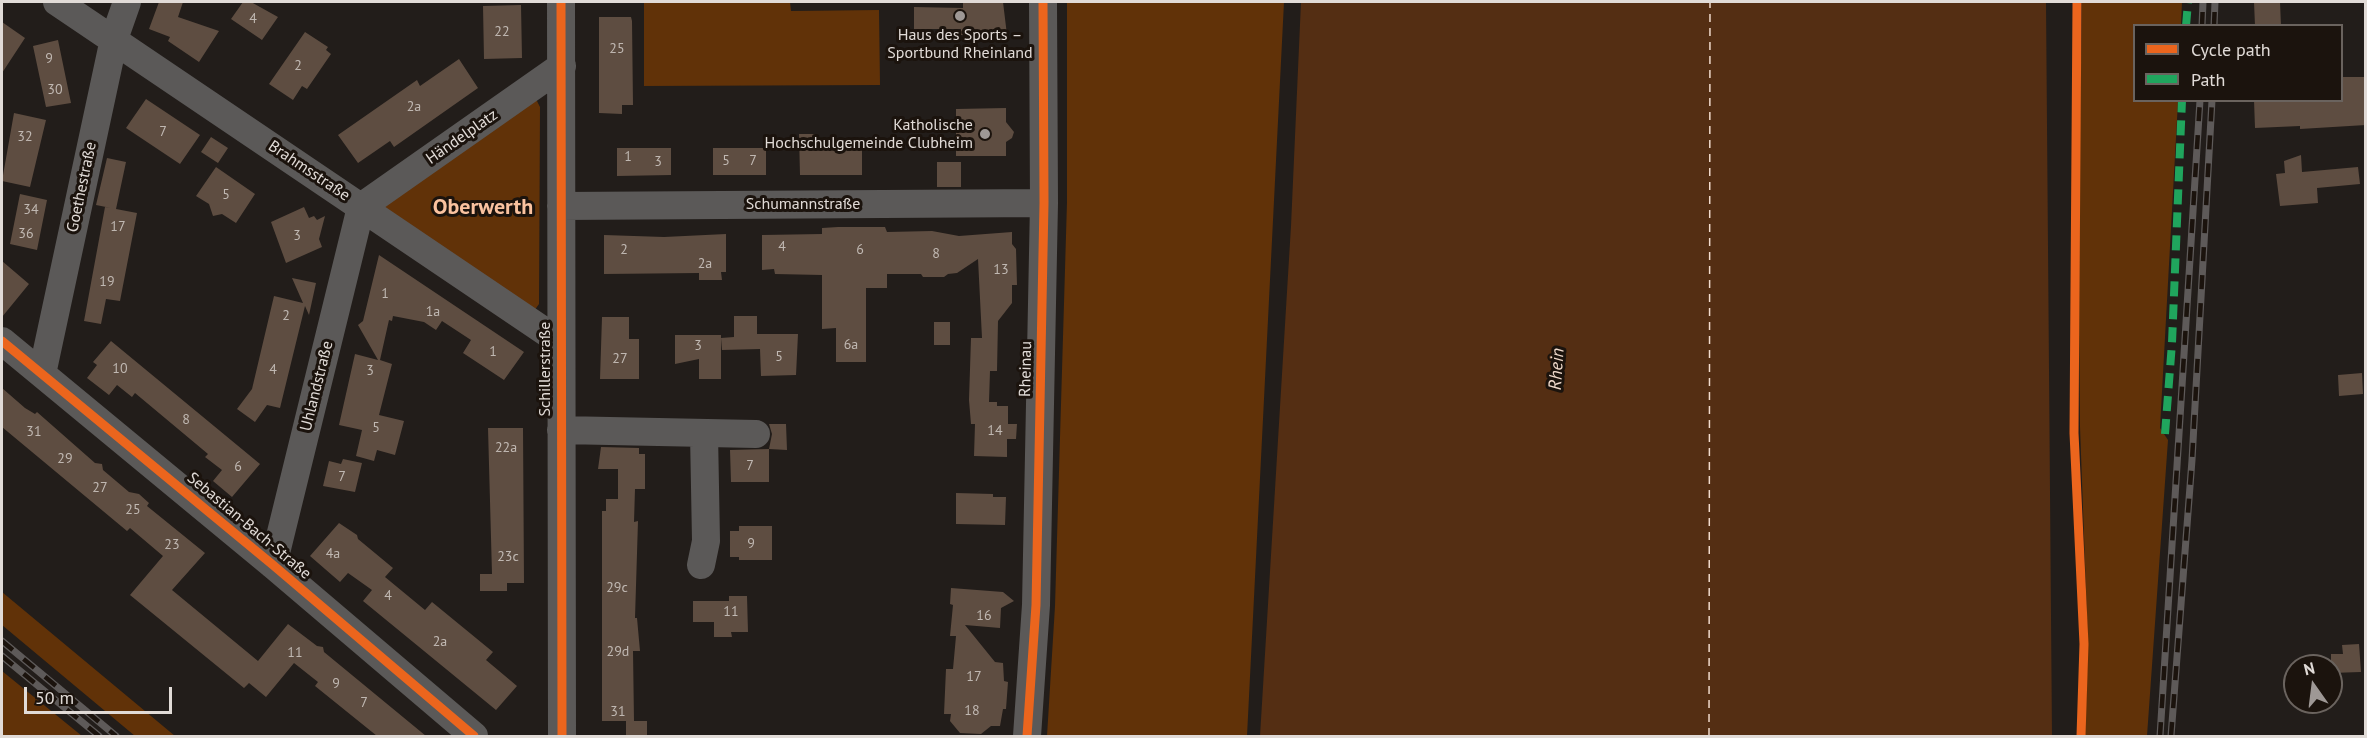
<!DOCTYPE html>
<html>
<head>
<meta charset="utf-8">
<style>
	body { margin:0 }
	#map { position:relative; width:2367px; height:738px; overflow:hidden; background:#221d1a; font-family:"PT Sans",sans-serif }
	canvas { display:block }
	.frame { position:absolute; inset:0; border:3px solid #e1dbd7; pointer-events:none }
	.legend { position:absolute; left:2133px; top:24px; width:210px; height:78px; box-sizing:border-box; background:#1b130d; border:2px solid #6a635e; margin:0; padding:8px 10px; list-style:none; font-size:18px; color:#e1dbd7 }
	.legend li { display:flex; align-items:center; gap:12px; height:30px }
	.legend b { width:30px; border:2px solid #6a635e }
	.north { position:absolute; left:2283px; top:654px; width:60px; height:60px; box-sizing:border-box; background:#1b130d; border:2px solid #6a635e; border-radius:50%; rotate:346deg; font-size:16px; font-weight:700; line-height:24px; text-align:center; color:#e1dbd7 }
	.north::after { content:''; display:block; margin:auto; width:21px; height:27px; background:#9e9895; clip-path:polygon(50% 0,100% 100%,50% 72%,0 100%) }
	.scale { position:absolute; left:24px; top:687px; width:148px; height:27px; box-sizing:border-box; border:3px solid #e1dbd7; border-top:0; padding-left:8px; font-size:18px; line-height:21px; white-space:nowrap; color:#e1dbd7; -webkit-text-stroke:4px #1b130d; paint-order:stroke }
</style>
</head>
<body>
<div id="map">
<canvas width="2367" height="738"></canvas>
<div class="frame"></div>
<ul class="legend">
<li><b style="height:8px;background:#eb651d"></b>Cycle path</li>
<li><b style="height:8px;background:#20a55d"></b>Path</li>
</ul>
<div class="north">N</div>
<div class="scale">50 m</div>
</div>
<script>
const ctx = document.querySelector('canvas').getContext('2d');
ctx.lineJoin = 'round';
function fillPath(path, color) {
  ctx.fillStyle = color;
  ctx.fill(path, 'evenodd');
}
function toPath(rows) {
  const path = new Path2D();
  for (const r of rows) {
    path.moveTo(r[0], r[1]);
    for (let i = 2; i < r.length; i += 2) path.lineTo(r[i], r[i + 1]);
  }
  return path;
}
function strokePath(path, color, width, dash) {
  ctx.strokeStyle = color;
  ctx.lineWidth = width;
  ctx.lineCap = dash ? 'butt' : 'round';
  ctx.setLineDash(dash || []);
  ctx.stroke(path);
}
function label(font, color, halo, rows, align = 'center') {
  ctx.font = font + ' "PT Sans",sans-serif';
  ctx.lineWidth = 6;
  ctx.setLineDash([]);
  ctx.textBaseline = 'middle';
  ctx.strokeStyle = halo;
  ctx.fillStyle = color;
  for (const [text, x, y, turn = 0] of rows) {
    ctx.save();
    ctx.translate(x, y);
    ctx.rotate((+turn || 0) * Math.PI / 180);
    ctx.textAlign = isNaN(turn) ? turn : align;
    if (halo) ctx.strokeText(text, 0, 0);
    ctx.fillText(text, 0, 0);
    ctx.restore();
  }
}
fillPath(toPath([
	[644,2,790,2,791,11,879,10,880,85,644,86],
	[1067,2,1284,2,1247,736,1047,736,1055,606,1067,202],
	[2082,2,2182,2,2181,25,2134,26,2134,100,2178,101,2160,428,2168,440,2147,736,2085,735,2088,645,2080,427,2078,244],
	[531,100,537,101,540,107,539,304,534,311,385,215,382,204],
	[2,592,175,736,135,736,2,625],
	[2,671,82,736,2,736]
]), '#613208');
fillPath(toPath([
	[1301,2,2046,2,2052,736,1260,736,1291,226]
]), '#542e13');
strokePath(toPath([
	[1709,736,1710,2]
]), '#f1dbcd', 1.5, [8, 6]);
fillPath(toPath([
	[159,2,183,2,178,17,219,31,199,62,168,41,170,37,149,29],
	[243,2,251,2,278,17,262,40,231,19],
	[963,2,1003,2,1007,35,961,35,961,29,914,29,914,7,963,8],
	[2254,2,2280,2,2281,26,2255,26],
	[521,5,522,58,484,59,483,6],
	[599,17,631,17,632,21,633,105,622,105,622,114,599,113],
	[2,22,25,38,2,73],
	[305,32,328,47,326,50,331,54,307,89,302,86,293,100,269,84],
	[58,40,71,103,46,107,33,46],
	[459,59,478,88,394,147,390,141,358,163,338,135,417,80,420,86],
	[2342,77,2366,77,2366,125,2300,129,2300,126,2255,128,2254,100,2342,100],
	[146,99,200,135,180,164,126,128],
	[1006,108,1006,122,1014,132,1012,138,1006,142,1006,156,956,156,956,109],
	[14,113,46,120,30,187,2,181],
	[799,134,816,134,816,144,862,147,862,175,800,175],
	[211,137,228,148,218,163,201,152],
	[617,148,671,148,671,175,617,176],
	[713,148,766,148,766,175,713,175],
	[2301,155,2302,172,2358,167,2360,184,2317,188,2318,203,2280,206,2276,174,2285,173,2284,161],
	[107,158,126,162,116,209,137,213,120,301,106,299,101,324,84,321,105,207,111,208,96,205],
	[937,162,961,162,961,187,937,187],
	[216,167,255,194,236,223,222,214,213,216,209,204,196,196],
	[20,194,47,200,37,250,10,244],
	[304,207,309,218,314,216,317,220,325,216,319,239,322,247,286,263,271,222],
	[838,227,885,227,887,232,932,231,959,236,1012,232,1012,244,1016,249,1017,285,1012,285,1012,303,998,321,997,371,990,371,989,402,997,402,997,406,1008,406,1008,424,1017,424,1016,439,1007,439,1007,457,974,456,975,424,971,424,969,400,971,338,982,338,978,259,957,273,948,274,944,277,923,277,921,274,887,274,887,288,866,288,866,362,836,362,836,328,822,329,822,275,775,274,774,269,762,270,762,235,822,234,822,228],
	[726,234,726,272,721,272,722,280,699,280,699,273,604,274,604,235,664,237],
	[379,255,524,352,504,380,463,353,471,340,442,321,436,330,424,322,393,316,392,321,389,320,380,360,392,364,379,415,404,421,395,455,377,450,374,461,356,456,362,430,339,425,355,354,378,360,358,325,363,321],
	[2,261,29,284,2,317],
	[292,278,316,283,309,315,305,306,280,408,267,405,255,422,237,409,252,389,274,296,303,303],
	[734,316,757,316,757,334,798,334,796,375,761,376,760,349,722,350,721,338,734,337],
	[602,317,629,317,629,339,639,339,639,379,600,379],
	[934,322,950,322,950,345,934,345],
	[675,335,721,335,721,379,699,379,699,359,675,364],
	[111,341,260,464,232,497,213,481,222,470,205,457,208,454,135,393,132,397,117,385,109,395,87,378,97,365,93,362],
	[2362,373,2363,394,2339,396,2338,375],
	[2,388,25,408,35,414,37,412,95,463,102,464,103,470,129,492,139,494,149,503,147,506,205,553,172,590,258,661,288,624,317,646,323,647,324,652,426,736,377,736,315,686,318,682,294,663,266,697,249,683,244,688,130,595,163,556,130,528,127,531,2,427],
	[786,424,787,450,769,449,772,434,769,424],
	[488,428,523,428,524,583,507,583,507,591,480,591,480,574,492,574],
	[601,447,639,448,639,454,645,454,645,489,635,489,634,522,638,521,635,618,637,618,640,651,633,651,634,721,647,721,647,736,626,736,626,721,602,721,602,511,606,511,606,499,618,499,618,469,598,469],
	[769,449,769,482,731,482,730,450],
	[343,459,362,463,355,492,323,486,329,461,341,464],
	[956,493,993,494,993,497,1006,497,1005,525,956,524],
	[339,523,357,535,358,539,393,568,385,577,425,610,432,602,493,652,486,660,517,686,496,710,363,601,372,590,348,573,340,582,310,556],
	[739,526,772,526,772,560,739,560,739,557,730,557,730,531,739,531],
	[951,588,1003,592,1014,601,1001,608,1000,628,965,625,995,662,1003,663,1004,681,1008,682,1006,709,1003,709,1000,726,991,726,981,734,960,733,950,721,951,714,944,714,946,669,953,669,956,636,950,636,953,605,950,604],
	[729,596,747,596,748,632,731,632,732,637,714,637,714,622,693,622,693,601,729,601],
	[2359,644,2361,672,2331,673,2331,654,2343,654,2342,645]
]), '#5e4d41');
strokePath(toPath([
	[57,2,559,341],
	[561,2,562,736],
	[561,206,1044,203],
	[2,341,273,565,474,736],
	[42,374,114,39,127,2],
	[561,430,756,434],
	[273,565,361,207,562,66],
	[701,565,706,541,704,433],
	[1027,736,1036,605,1044,203,1043,2]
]), '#5b5958', 28);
const rail = toPath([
	[2202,26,2203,2],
	[2214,26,2215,2],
	[2,641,116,736],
	[2,656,99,736],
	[2160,736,2200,100],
	[2171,736,2192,460,2212,100]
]);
strokePath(rail, '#5e5a59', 7);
strokePath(rail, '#1b130d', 4.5, [14]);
strokePath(toPath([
	[2186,26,2188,2],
	[2165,434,2172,343,2182,100]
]), '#20a55d', 8, [15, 8]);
strokePath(toPath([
	[561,2,562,736],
	[2077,2,2074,433,2084,644,2081,736],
	[2,341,273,565,474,736],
	[1027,736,1036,605,1044,203,1043,2]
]), '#eb651d', 9);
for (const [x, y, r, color] of [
	[960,16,6,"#9e9895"],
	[985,134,6,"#9e9895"]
]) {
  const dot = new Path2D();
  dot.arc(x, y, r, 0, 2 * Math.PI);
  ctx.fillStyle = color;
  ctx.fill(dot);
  strokePath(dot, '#1b130d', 2);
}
label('14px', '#c0b8b2', null, [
	["4",253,19],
	["22",502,32],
	["25",617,49],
	["9",49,59],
	["2",298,66],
	["30",55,90],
	["2a",414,107],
	["7",163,132],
	["32",25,137],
	["1",628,157],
	["5",726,161],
	["7",753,161],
	["3",658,162],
	["5",226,195],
	["34",31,210],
	["17",118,227],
	["36",26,234],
	["3",297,236],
	["4",782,247],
	["2",624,250],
	["6",860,250],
	["8",936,254],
	["2a",705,264],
	["13",1001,270],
	["19",107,282],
	["1",385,294],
	["1a",433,312],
	["2",286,316],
	["6a",851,345],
	["3",698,346],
	["1",493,352],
	["5",779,357],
	["27",620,359],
	["10",120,369],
	["4",273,370],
	["3",370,371],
	["8",186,420],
	["5",376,428],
	["14",995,431],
	["31",34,432],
	["22a",506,448],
	["29",65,459],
	["7",750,466],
	["6",238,467],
	["7",342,477],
	["27",100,488],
	["25",133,510],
	["9",751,544],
	["23",172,545],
	["4a",333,554],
	["23c",508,557],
	["29c",617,588],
	["4",388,596],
	["11",731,612],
	["16",984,616],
	["2a",440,642],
	["29d",618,652],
	["11",295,653],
	["17",974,677],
	["9",336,684],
	["7",364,703],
	["18",972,711],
	["31",618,712]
]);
label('16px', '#e1dbd7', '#1b130d', [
	["Haus des Sports –",960,35],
	["Sportbund Rheinland",960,53],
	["Katholische",973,125,"right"],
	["Hochschulgemeinde Clubheim",973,143,"right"]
]);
label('16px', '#e1dbd7', '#1b130d', [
	["Händelplatz",462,137,-35],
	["Brahmsstraße",309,171,34],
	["Goethestraße",82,187,-78],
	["Schumannstraße",803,204],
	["Schillerstraße",545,369,-90],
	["Rheinau",1026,369,-89],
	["Uhlandstraße",317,386,-76],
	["Sebastian-Bach-Straße",249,526,40]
]);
label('italic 18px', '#f1dbcd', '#1b130d', [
	["Rhein",1557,369,-86]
]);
label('bold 22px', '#fac29f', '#1b130d', [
	["Oberwerth",483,208]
]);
</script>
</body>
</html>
